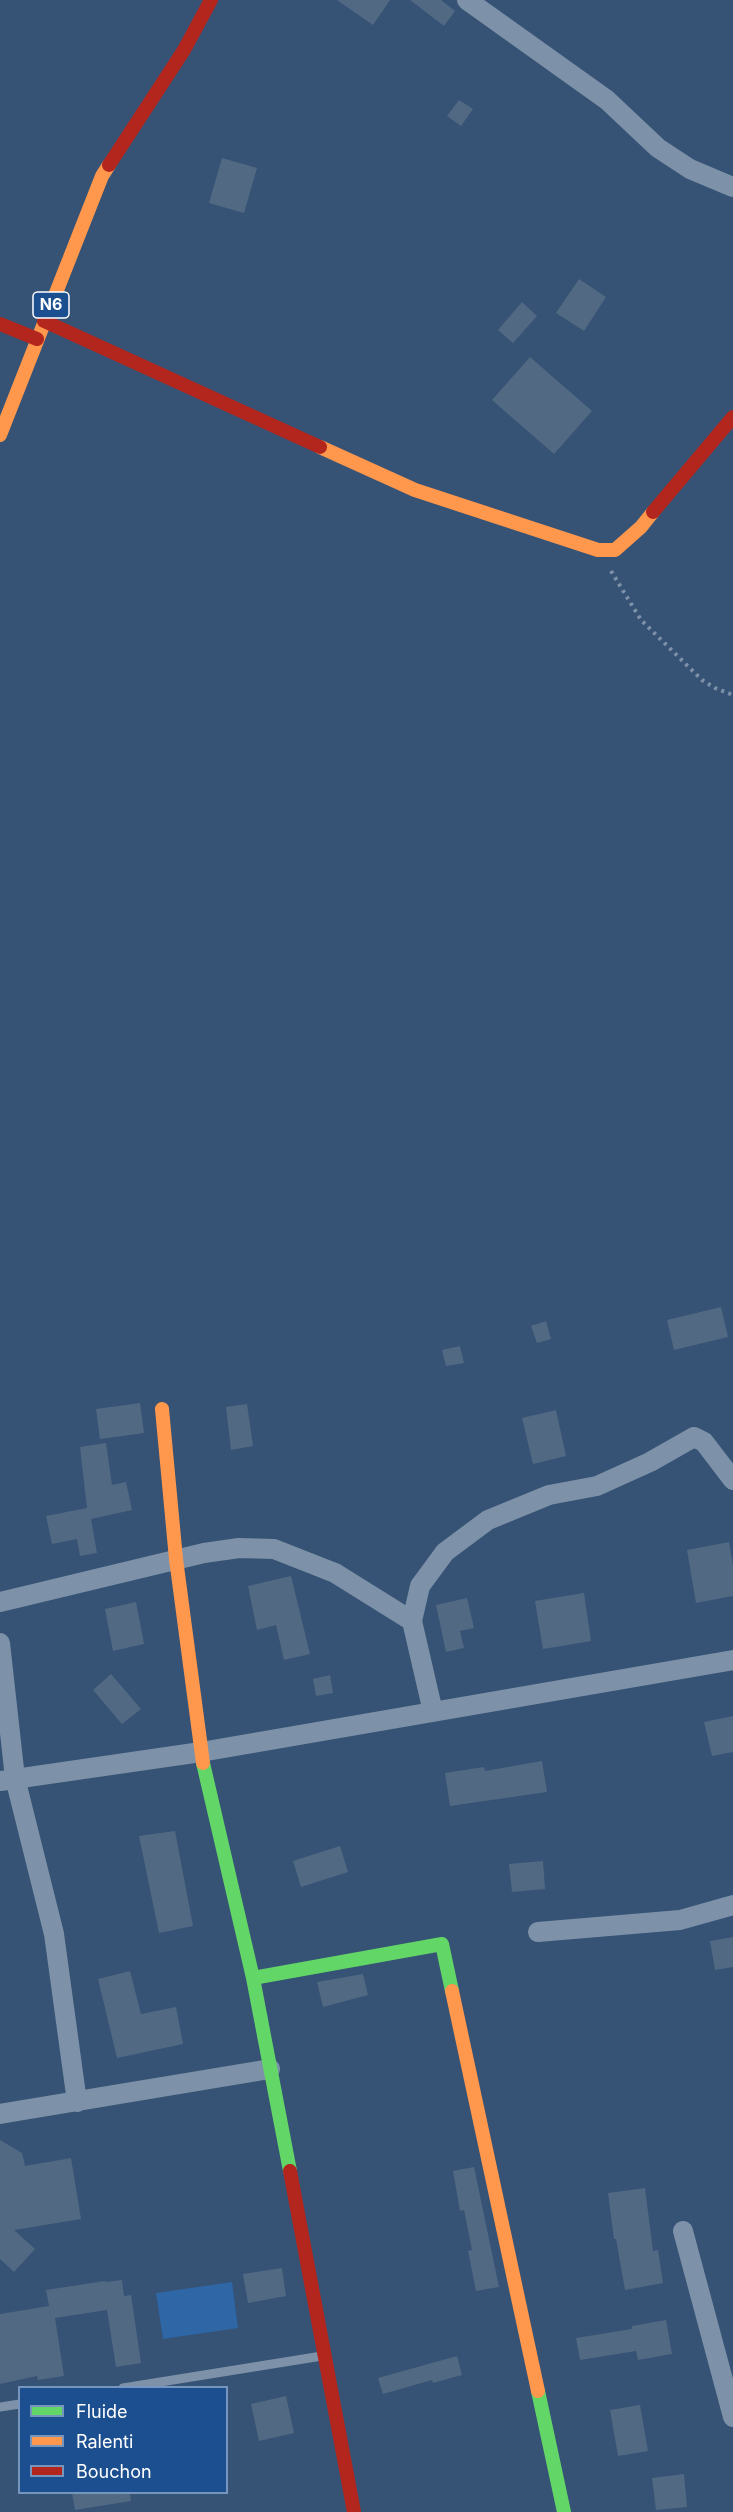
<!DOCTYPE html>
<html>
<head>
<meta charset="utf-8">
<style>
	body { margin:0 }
	#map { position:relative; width:733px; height:2512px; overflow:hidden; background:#365274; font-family:Inter,sans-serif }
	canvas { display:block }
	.legend { position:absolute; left:18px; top:2386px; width:210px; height:108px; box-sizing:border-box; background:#1b4f8f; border:2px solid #7695bc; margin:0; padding:8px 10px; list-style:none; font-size:18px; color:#fff }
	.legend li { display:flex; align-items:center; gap:12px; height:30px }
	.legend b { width:30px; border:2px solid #7695bc }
</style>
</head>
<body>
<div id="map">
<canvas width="733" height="2512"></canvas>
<ul class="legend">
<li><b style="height:8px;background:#63d668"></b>Fluide</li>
<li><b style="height:8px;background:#ff974d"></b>Ralenti</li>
<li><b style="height:8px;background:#b3261e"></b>Bouchon</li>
</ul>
</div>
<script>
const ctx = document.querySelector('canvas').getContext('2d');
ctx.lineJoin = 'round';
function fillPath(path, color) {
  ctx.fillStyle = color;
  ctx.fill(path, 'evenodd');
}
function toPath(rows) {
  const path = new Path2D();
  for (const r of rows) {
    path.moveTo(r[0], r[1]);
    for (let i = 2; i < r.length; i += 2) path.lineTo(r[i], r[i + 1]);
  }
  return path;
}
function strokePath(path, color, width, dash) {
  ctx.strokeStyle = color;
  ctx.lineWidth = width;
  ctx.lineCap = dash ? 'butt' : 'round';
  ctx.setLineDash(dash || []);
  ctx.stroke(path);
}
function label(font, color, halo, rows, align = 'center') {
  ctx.font = font + ' Inter,sans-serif';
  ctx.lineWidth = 4.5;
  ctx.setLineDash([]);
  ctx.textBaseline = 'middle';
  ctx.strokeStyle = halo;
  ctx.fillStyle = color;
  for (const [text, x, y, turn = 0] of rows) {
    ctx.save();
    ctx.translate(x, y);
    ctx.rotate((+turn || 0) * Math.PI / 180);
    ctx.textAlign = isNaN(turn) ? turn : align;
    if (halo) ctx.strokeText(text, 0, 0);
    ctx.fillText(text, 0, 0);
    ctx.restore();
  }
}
fillPath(toPath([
	[232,2282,238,2328,163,2339,156,2293]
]), '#2f66a5');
fillPath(toPath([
	[337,0,390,0,373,25],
	[410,0,441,0,455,11,444,26],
	[459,100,473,109,461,126,447,116],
	[222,158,257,168,244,213,209,203],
	[579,279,606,297,584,331,556,313],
	[522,302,537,316,513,343,498,330],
	[530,357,592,411,554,454,492,400],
	[721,1307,728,1337,674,1350,667,1320],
	[546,1321,551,1339,537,1343,531,1326],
	[460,1346,464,1363,446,1366,442,1350],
	[140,1403,144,1433,100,1439,96,1409],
	[247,1404,253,1446,231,1450,226,1407],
	[556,1410,566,1456,533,1464,522,1418],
	[106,1443,112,1485,126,1482,132,1510,91,1519,97,1553,80,1556,77,1539,52,1544,46,1516,87,1508,80,1447],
	[729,1542,733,1565,733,1596,696,1603,687,1550],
	[291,1576,310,1654,284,1660,276,1625,257,1630,248,1586],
	[584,1593,591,1641,543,1649,535,1601],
	[467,1598,474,1628,460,1631,464,1648,446,1652,436,1605],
	[136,1602,144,1644,113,1651,105,1609],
	[111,1674,141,1709,122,1724,93,1690],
	[330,1675,333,1693,316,1696,313,1679],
	[733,1716,733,1752,712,1756,704,1722],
	[542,1761,547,1792,450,1806,445,1773,484,1767,485,1771],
	[175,1831,193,1926,159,1933,139,1836],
	[340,1846,348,1872,301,1887,293,1861],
	[543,1861,545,1889,512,1892,509,1864],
	[733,1937,733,1967,715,1970,710,1941],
	[130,1971,141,2014,176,2007,183,2044,117,2058,98,1979],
	[363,1974,368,1995,323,2007,317,1982],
	[0,2140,22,2153,25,2166,71,2158,81,2219,14,2230,35,2249,14,2272,0,2259],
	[474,2167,499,2287,476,2291,468,2251,472,2250,464,2210,460,2211,453,2171],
	[645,2188,653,2251,658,2250,663,2283,625,2290,616,2239,614,2239,608,2193],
	[282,2268,286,2296,248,2303,243,2274],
	[122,2280,124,2296,131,2295,141,2363,116,2367,107,2310,55,2318,64,2376,38,2380,37,2376,0,2384,0,2314,49,2306,46,2290,105,2281,106,2282],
	[666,2320,672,2354,638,2360,636,2351,580,2360,576,2338,632,2329,632,2326],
	[457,2356,462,2375,433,2383,432,2380,383,2394,378,2378],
	[286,2396,294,2433,259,2441,251,2404],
	[640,2405,648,2451,618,2456,610,2410],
	[684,2474,687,2507,656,2510,652,2478],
	[72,2493,130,2493,131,2501,75,2510]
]), '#526984');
strokePath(toPath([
	[611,571,641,620,702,680,715,688,733,695]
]), '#7d92a8', 4, [3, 4.5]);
strokePath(toPath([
	[123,2388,322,2356],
	[0,2407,20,2404]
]), '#7d92a8', 9);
strokePath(toPath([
	[467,0,607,100,658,148,690,169,733,187],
	[0,1602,204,1553,239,1548,274,1549,335,1573,412,1621],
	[0,1643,15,1778,54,1934,77,2102],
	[433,1712,412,1621,420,1586,445,1552,488,1520,549,1495,597,1486,650,1462,694,1437,704,1442,733,1480],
	[0,1781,201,1752,733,1660],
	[538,1932,680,1920,733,1905],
	[0,2114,270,2069],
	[683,2231,733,2417]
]), '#7d92a8', 20);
strokePath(toPath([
	[203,1763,253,1978,290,2171],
	[253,1978,442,1944,452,1991],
	[538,2391,564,2512]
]), '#63d668', 14);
strokePath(toPath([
	[0,435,102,176,109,165],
	[320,447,415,490,598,550,615,550,641,527,653,512],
	[162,1409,176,1559,203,1763],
	[452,1991,538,2391]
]), '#ff974d', 14);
strokePath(toPath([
	[109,165,184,50,211,0],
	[44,321,320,447],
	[0,324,37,339],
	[653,512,733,417],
	[290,2171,354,2512]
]), '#b3261e', 14);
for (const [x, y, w] of [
	[51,305,36]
]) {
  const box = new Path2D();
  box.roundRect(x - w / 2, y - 13, w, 26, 4.5);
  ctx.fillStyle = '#1b4f8f';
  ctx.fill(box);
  strokePath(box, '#fff', 1.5);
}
label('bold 16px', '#fff', null, [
	["N6",51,305]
]);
</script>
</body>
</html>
